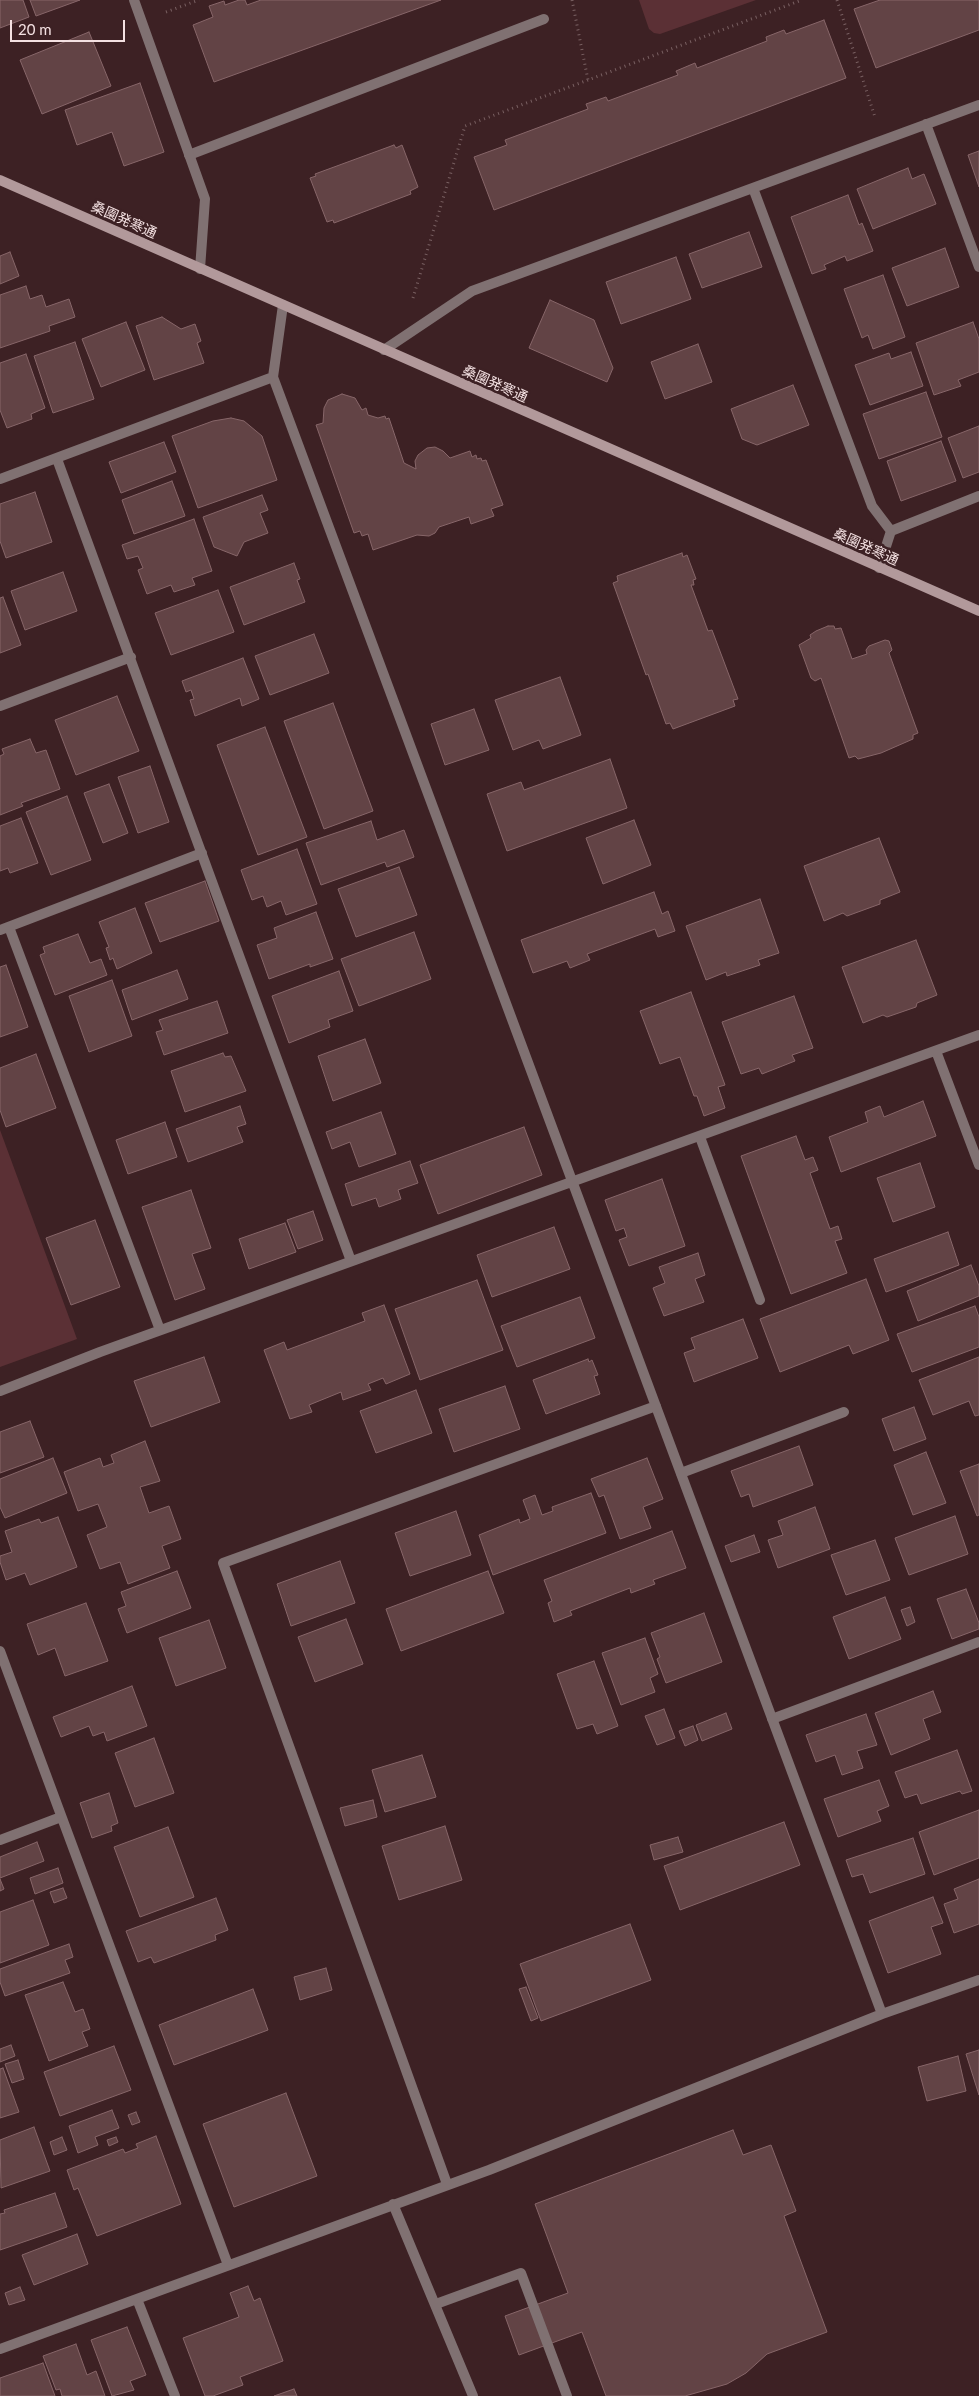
<!DOCTYPE html>
<html>
<head>
<meta charset="utf-8">
<style>
	body { margin:0 }
	#map { position:relative; width:979px; height:2396px; overflow:hidden; background:#3d2124; font-family:Lato,sans-serif }
	canvas { display:block }
	.scale { position:absolute; left:10px; top:20px; width:115px; height:22px; box-sizing:border-box; border:2px solid #f4e1e2; border-top:0; padding-left:6px; font-size:15px; line-height:18px; white-space:nowrap; color:#f4e1e2; -webkit-text-stroke:4px #3d2124; paint-order:stroke }
</style>
</head>
<body>
<div id="map">
<canvas width="979" height="2396"></canvas>
<div class="scale">20 m</div>
</div>
<script>
const ctx = document.querySelector('canvas').getContext('2d');
ctx.lineJoin = 'round';
function fillPath(path, color) {
  ctx.fillStyle = color;
  ctx.fill(path, 'evenodd');
}
function toPath(rows) {
  const path = new Path2D();
  for (const r of rows) {
    path.moveTo(r[0], r[1]);
    for (let i = 2; i < r.length; i += 2) path.lineTo(r[i], r[i + 1]);
  }
  return path;
}
function strokePath(path, color, width, dash) {
  ctx.strokeStyle = color;
  ctx.lineWidth = width;
  ctx.lineCap = dash ? 'butt' : 'round';
  ctx.setLineDash(dash || []);
  ctx.stroke(path);
}
function label(font, color, halo, rows, align = 'center') {
  ctx.font = font + ' Lato,"Noto Sans JP",sans-serif';
  ctx.lineWidth = 5;
  ctx.setLineDash([]);
  ctx.textBaseline = 'middle';
  ctx.strokeStyle = halo;
  ctx.fillStyle = color;
  for (const [text, x, y, turn = 0] of rows) {
    ctx.save();
    ctx.translate(x, y);
    ctx.rotate((+turn || 0) * Math.PI / 180);
    ctx.textAlign = isNaN(turn) ? turn : align;
    if (halo) ctx.strokeText(text, 0, 0);
    ctx.fillText(text, 0, 0);
    ctx.restore();
  }
}
fillPath(toPath([
	[639,0,756,0,660,34,654,33,649,29],
	[0,1130,77,1339,0,1367]
]), '#5b3035');
const building = toPath([
	[0,0,23,0,29,17,0,28,0,0],
	[30,0,80,0,36,16,30,0],
	[239,0,245,0,247,5,261,0,441,0,214,82,193,25,213,17,209,6,224,1,225,5,239,0],
	[880,0,979,0,979,30,876,68,854,9,880,0],
	[824,20,846,78,494,210,474,157,507,145,505,140,588,109,586,104,606,97,608,101,678,75,676,71,695,63,697,68,767,41,766,37,784,30,786,34,824,20],
	[89,32,111,86,42,114,20,60,89,32],
	[140,83,164,152,124,166,112,132,77,145,65,110,140,83],
	[394,145,396,148,402,145,418,187,410,191,411,194,334,223,333,220,327,222,310,178,316,176,315,174,394,145],
	[979,151,979,187,968,155,979,151],
	[908,168,912,179,924,174,936,204,873,229,857,189,908,168],
	[848,195,859,225,862,223,873,251,847,261,845,256,824,265,826,269,812,274,791,217,848,195],
	[749,232,762,267,702,288,689,254,749,232],
	[945,248,959,287,907,306,892,268,945,248],
	[10,252,19,276,0,284,0,256,10,252],
	[676,257,691,299,621,324,606,282,676,257],
	[883,275,905,337,873,349,868,335,862,338,844,289,883,275],
	[26,286,30,299,42,295,46,307,69,299,75,317,49,326,50,331,0,348,0,295,26,286],
	[550,300,594,320,613,368,607,382,529,348,550,300],
	[162,317,181,329,195,324,201,341,197,343,204,363,154,380,136,326,162,317],
	[126,322,145,370,101,387,82,339,126,322],
	[973,322,979,339,979,372,958,380,961,386,934,395,916,343,973,322],
	[75,342,94,399,53,413,34,356,75,342],
	[698,344,712,382,665,399,651,362,698,344],
	[911,352,923,386,870,405,855,365,889,353,891,359,911,352],
	[26,354,45,408,31,414,32,419,7,428,0,410,0,363,26,354],
	[793,385,809,425,757,445,742,439,731,409,793,385],
	[926,392,942,437,879,459,863,414,926,392],
	[342,394,355,398,362,410,366,408,368,415,378,418,385,416,386,419,389,418,404,463,416,469,415,461,418,455,427,448,435,447,443,451,450,458,470,451,472,457,476,455,477,459,481,458,482,461,486,460,503,505,491,509,494,516,471,524,469,517,439,527,435,533,429,536,417,535,373,550,368,534,362,536,360,531,354,533,316,425,323,423,324,408,328,400,342,394],
	[231,418,244,421,262,436,277,480,198,508,172,436,213,421,231,418],
	[979,426,979,472,963,478,948,438,979,426],
	[941,441,956,481,901,501,887,461,941,441],
	[164,442,176,472,121,493,109,462,164,442],
	[172,481,185,516,134,534,122,500,172,481],
	[35,492,52,542,6,558,0,541,0,504,35,492],
	[262,495,268,510,260,513,268,533,244,542,237,556,214,547,203,517,262,495],
	[194,519,212,571,192,578,195,585,174,592,171,585,147,594,138,570,143,568,138,556,127,559,122,545,194,519],
	[682,553,683,557,687,555,696,579,693,580,694,585,691,585,708,631,712,630,738,699,733,700,735,706,673,729,670,723,666,724,648,674,646,675,613,583,618,581,617,576,682,553],
	[294,563,300,579,297,580,305,602,244,625,230,587,294,563],
	[63,572,77,611,25,630,11,591,63,572],
	[218,590,234,632,171,655,155,613,218,590],
	[3,597,21,645,0,653,0,598,3,597],
	[828,626,834,626,835,629,841,628,852,659,867,654,866,650,869,646,885,640,889,641,892,650,889,653,918,733,913,735,913,739,881,753,858,759,855,756,849,758,821,678,815,681,811,678,799,645,811,638,810,635,816,631,828,626],
	[314,634,329,673,270,695,255,656,314,634],
	[243,658,259,699,242,706,240,698,195,716,190,700,194,699,191,690,186,692,182,681,243,658],
	[560,677,581,735,543,749,539,740,513,750,495,700,560,677],
	[117,696,139,751,76,775,55,720,117,696],
	[333,703,373,811,324,829,284,721,333,703],
	[474,709,489,750,445,765,431,724,474,709],
	[265,727,307,837,258,855,217,745,265,727],
	[30,739,36,753,46,750,60,789,21,803,23,806,0,815,0,756,4,754,2,749,30,739],
	[610,759,627,808,507,851,487,794,521,782,524,790,610,759],
	[150,766,169,822,138,833,118,777,150,766],
	[109,784,128,833,103,843,84,793,109,784],
	[67,796,91,860,51,875,26,812,67,796],
	[21,818,38,863,10,873,8,868,0,871,0,826,21,818],
	[634,820,651,865,603,884,586,838,634,820],
	[371,821,377,840,404,830,414,857,387,867,385,862,321,885,306,843,371,821],
	[879,838,900,892,880,900,880,904,847,916,843,913,824,921,804,866,879,838],
	[297,849,317,904,286,915,281,901,267,907,263,896,252,900,241,870,297,849],
	[399,867,417,915,356,937,338,889,399,867],
	[205,881,219,921,160,942,145,903,205,881],
	[654,892,662,914,668,911,675,931,658,937,655,929,587,954,590,960,570,968,567,961,533,973,521,940,654,892],
	[760,899,779,953,758,960,760,965,727,976,726,972,706,980,686,926,760,899],
	[135,908,152,953,117,969,113,958,110,960,106,948,109,947,99,922,135,908],
	[316,912,333,959,310,967,310,964,269,979,257,945,277,938,274,928,316,912],
	[414,932,431,979,359,1006,341,959,414,932],
	[78,934,90,963,101,959,107,975,55,995,40,955,45,953,43,947,78,934],
	[916,940,937,995,917,1003,916,1007,887,1017,883,1015,863,1023,842,967,916,940],
	[6,965,28,1027,0,1037,0,967,6,965],
	[177,970,188,999,132,1020,122,990,177,970],
	[339,971,353,1011,328,1020,330,1027,289,1043,272,996,339,971],
	[112,980,132,1036,89,1052,69,996,112,980],
	[691,992,725,1085,718,1087,725,1108,704,1116,697,1096,694,1096,680,1057,660,1064,640,1011,691,992],
	[794,996,813,1048,792,1055,795,1061,762,1074,759,1068,741,1074,722,1022,794,996],
	[217,1001,228,1033,164,1055,156,1032,163,1030,159,1020,217,1001],
	[365,1039,381,1083,333,1101,318,1056,365,1039],
	[223,1053,225,1057,231,1056,246,1091,185,1112,171,1071,223,1053],
	[36,1054,56,1108,6,1127,0,1110,0,1068,36,1054],
	[923,1101,936,1136,841,1172,829,1137,868,1122,865,1112,880,1106,884,1117,923,1101],
	[240,1106,246,1124,237,1127,243,1142,188,1162,176,1129,240,1106],
	[381,1112,396,1154,359,1167,350,1142,332,1149,326,1132,381,1112],
	[165,1122,177,1157,128,1174,116,1140,165,1122],
	[524,1127,542,1175,438,1214,420,1165,524,1127],
	[796,1136,805,1160,813,1157,818,1170,810,1173,830,1229,838,1226,842,1239,835,1241,847,1273,791,1294,741,1156,796,1136],
	[410,1161,418,1183,398,1190,401,1199,379,1207,376,1198,352,1206,345,1184,410,1161],
	[920,1163,935,1207,893,1222,877,1178,920,1163],
	[662,1179,685,1246,629,1266,619,1240,627,1237,624,1228,616,1231,605,1200,662,1179],
	[191,1190,211,1248,192,1254,205,1289,175,1300,142,1207,191,1190],
	[313,1211,323,1240,298,1249,287,1220,313,1211],
	[95,1220,120,1287,71,1305,46,1238,95,1220],
	[285,1223,296,1252,249,1269,239,1239,285,1223],
	[554,1227,570,1269,492,1297,477,1255,554,1227],
	[948,1232,959,1265,886,1292,874,1259,948,1232],
	[698,1253,705,1275,695,1279,704,1302,664,1316,653,1288,665,1283,659,1267,698,1253],
	[971,1265,979,1286,979,1296,918,1321,907,1291,971,1265],
	[866,1279,889,1340,853,1354,849,1345,780,1372,760,1319,866,1279],
	[477,1280,503,1350,420,1380,395,1309,477,1280],
	[580,1297,595,1338,517,1367,501,1326,580,1297],
	[384,1305,410,1374,386,1384,383,1378,368,1384,371,1390,343,1400,341,1392,309,1405,312,1412,290,1419,264,1350,284,1342,287,1350,365,1321,362,1313,384,1305],
	[975,1306,979,1317,979,1347,912,1372,897,1334,975,1306],
	[743,1319,758,1358,694,1382,684,1353,695,1349,691,1338,743,1319],
	[204,1357,220,1402,151,1427,134,1381,204,1357],
	[979,1357,979,1415,975,1416,969,1401,933,1415,919,1380,979,1357],
	[588,1359,589,1362,592,1360,598,1375,594,1376,600,1394,546,1414,533,1380,588,1359],
	[505,1386,520,1429,454,1452,439,1409,505,1386],
	[416,1390,432,1433,376,1453,360,1411,416,1390],
	[914,1407,926,1439,894,1451,882,1419,914,1407],
	[30,1421,44,1457,0,1473,0,1432,30,1421],
	[145,1441,160,1481,140,1487,149,1513,169,1506,181,1539,162,1546,170,1568,128,1584,120,1562,100,1569,87,1535,107,1527,98,1504,78,1511,64,1472,100,1458,103,1467,114,1463,111,1455,145,1441],
	[799,1446,813,1485,753,1507,749,1494,741,1497,731,1471,799,1446],
	[926,1452,946,1503,913,1515,894,1465,926,1452],
	[53,1458,67,1493,5,1518,0,1507,0,1479,53,1458],
	[647,1458,663,1499,643,1507,651,1528,620,1539,604,1495,599,1497,591,1479,647,1458],
	[979,1464,979,1515,977,1516,960,1471,979,1464],
	[591,1493,606,1533,493,1575,479,1535,519,1519,520,1523,530,1519,523,1500,535,1495,542,1515,553,1511,552,1507,591,1493],
	[815,1507,830,1549,778,1568,768,1540,783,1535,778,1521,815,1507],
	[456,1511,471,1555,410,1576,395,1533,456,1511],
	[955,1516,968,1554,909,1575,895,1538,955,1516],
	[58,1517,77,1567,30,1585,25,1573,6,1580,0,1562,0,1556,12,1552,5,1531,39,1519,41,1523,58,1517],
	[672,1531,686,1568,653,1580,655,1584,631,1593,630,1588,570,1611,572,1615,554,1622,548,1603,552,1601,544,1580,672,1531],
	[754,1535,760,1552,731,1562,725,1546,754,1535],
	[875,1540,890,1580,846,1595,831,1555,875,1540],
	[340,1561,355,1603,291,1626,277,1584,340,1561],
	[177,1571,191,1608,127,1633,118,1609,126,1606,121,1592,177,1571],
	[488,1571,504,1613,401,1651,386,1609,488,1571],
	[966,1589,979,1623,979,1629,952,1639,937,1599,966,1589],
	[885,1597,901,1639,849,1659,833,1617,885,1597],
	[86,1603,108,1661,65,1676,55,1648,38,1655,27,1624,86,1603],
	[910,1607,915,1622,907,1626,901,1610,910,1607],
	[704,1613,722,1662,666,1683,657,1659,660,1657,651,1633,704,1613],
	[346,1619,363,1664,315,1682,298,1637,346,1619],
	[209,1620,226,1668,176,1686,159,1638,209,1620],
	[645,1638,658,1674,650,1678,655,1692,621,1705,602,1653,645,1638],
	[594,1661,618,1726,597,1734,593,1724,577,1729,557,1674,594,1661],
	[132,1686,147,1726,107,1741,104,1732,93,1736,89,1726,61,1737,53,1717,132,1686],
	[933,1691,941,1712,923,1719,930,1739,891,1755,875,1713,933,1691],
	[664,1709,675,1738,657,1745,645,1716,664,1709],
	[726,1713,732,1729,702,1741,696,1725,726,1713],
	[866,1714,877,1745,857,1751,863,1768,842,1775,835,1755,816,1762,806,1735,866,1714],
	[693,1726,698,1740,685,1746,679,1731,693,1726],
	[154,1738,174,1793,135,1807,115,1753,154,1738],
	[957,1750,972,1791,962,1794,960,1791,921,1804,917,1794,905,1798,895,1772,957,1750],
	[422,1755,436,1797,385,1812,372,1770,422,1755],
	[879,1780,889,1806,877,1811,881,1821,838,1837,824,1799,879,1780],
	[109,1793,118,1823,111,1826,112,1831,92,1838,80,1803,109,1793],
	[373,1800,377,1817,345,1826,340,1808,373,1800],
	[979,1810,979,1858,934,1875,919,1832,979,1810],
	[784,1822,800,1865,680,1910,664,1866,784,1822],
	[445,1826,462,1880,399,1900,382,1846,445,1826],
	[168,1827,194,1897,140,1917,114,1847,168,1827],
	[678,1837,683,1852,654,1860,650,1845,678,1837],
	[913,1838,925,1874,870,1893,863,1874,852,1877,846,1860,913,1838],
	[37,1842,44,1861,0,1878,0,1857,37,1842],
	[58,1868,63,1883,35,1894,30,1878,58,1868],
	[0,1879,4,1889,0,1891,0,1879],
	[979,1879,979,1924,954,1933,944,1904,958,1899,954,1889,979,1879],
	[63,1888,67,1898,54,1903,50,1892,63,1888],
	[933,1897,943,1923,931,1927,941,1954,888,1973,869,1921,933,1897],
	[216,1898,228,1930,215,1935,216,1940,154,1963,151,1957,138,1962,126,1931,216,1898],
	[33,1900,49,1945,0,1963,0,1912,33,1900],
	[630,1924,651,1980,541,2021,520,1964,630,1924],
	[69,1944,73,1957,65,1960,70,1973,5,1996,0,1982,0,1969,69,1944],
	[326,1968,332,1990,300,2000,294,1977,326,1968],
	[63,1982,75,2012,83,2009,90,2029,82,2032,88,2046,49,2061,25,1995,63,1982],
	[526,1987,538,2018,531,2021,519,1989,526,1987],
	[253,1989,268,2030,174,2065,159,2025,253,1989],
	[11,2045,15,2056,0,2062,0,2049,11,2045],
	[114,2046,131,2090,60,2116,44,2072,114,2046],
	[979,2050,979,2095,966,2054,979,2050],
	[958,2056,966,2091,927,2101,918,2067,958,2056],
	[18,2060,24,2079,12,2083,5,2064,18,2060],
	[3,2068,19,2112,0,2118,0,2069,3,2068],
	[286,2093,317,2176,234,2207,203,2124,286,2093],
	[112,2110,119,2128,95,2137,98,2145,78,2153,69,2126,112,2110],
	[136,2112,140,2122,132,2125,128,2115,136,2112],
	[34,2127,50,2171,1,2188,0,2140,34,2127],
	[733,2130,743,2155,771,2145,796,2211,784,2216,827,2332,767,2354,746,2373,727,2384,685,2396,606,2396,582,2332,519,2355,505,2316,568,2293,535,2204,733,2130],
	[156,2136,181,2204,97,2236,78,2188,74,2190,67,2170,123,2149,125,2153,138,2148,136,2144,156,2136],
	[62,2137,67,2150,54,2155,50,2142,62,2137],
	[116,2137,118,2142,109,2146,107,2140,116,2137],
	[55,2193,67,2227,0,2250,0,2214,5,2213,4,2210,55,2193],
	[77,2234,88,2264,34,2285,22,2255,77,2234],
	[248,2286,254,2301,260,2298,283,2361,240,2377,243,2385,213,2396,205,2396,183,2338,239,2317,230,2293,248,2286],
	[20,2287,25,2300,9,2305,5,2293,20,2287],
	[127,2327,146,2375,130,2381,134,2390,112,2396,91,2340,127,2327],
	[76,2344,87,2375,96,2371,105,2396,62,2396,60,2389,56,2390,43,2356,76,2344],
	[43,2363,55,2396,0,2396,0,2378,43,2363],
	[294,2389,297,2396,274,2396,294,2389]
]);
fillPath(building, '#624345');
strokePath(building, '#876669', 1);
strokePath(toPath([
	[572,0,588,80],
	[837,0,875,117],
	[166,12,199,0],
	[413,298,465,126,802,0]
]), '#796062', 3, [1, 4]);
strokePath(toPath([
	[189,155,544,19],
	[700,1137,760,1300],
	[681,1473,844,1412],
	[436,2304,521,2273,567,2396]
]), '#807172', 10);
strokePath(toPath([
	[134,0,205,199,200,269],
	[926,124,979,267],
	[753,188,872,506,891,531],
	[283,305,273,377,882,2014],
	[384,350,472,291,979,105],
	[57,459,351,1261],
	[0,479,273,377],
	[879,568,891,531,979,496],
	[0,706,131,657],
	[9,927,160,1330],
	[0,930,202,853],
	[936,1051,979,1165],
	[0,1391,100,1352,979,1035],
	[0,1651,228,2265],
	[772,1719,979,1642],
	[0,1840,61,1817],
	[447,2184,223,1563,656,1406],
	[393,2204,473,2396],
	[137,2299,175,2396],
	[0,2349,489,2170,882,2014,979,1980]
]), '#807172', 10);
strokePath(toPath([
	[0,180,979,611]
]), '#b2999b', 10);
label('14px', '#f4e1e2', '#3d2124', [
	["桑園発寒通",124,220,24],
	["桑園発寒通",495,384,24],
	["桑園発寒通",866,547,24]
]);
</script>
</body>
</html>
